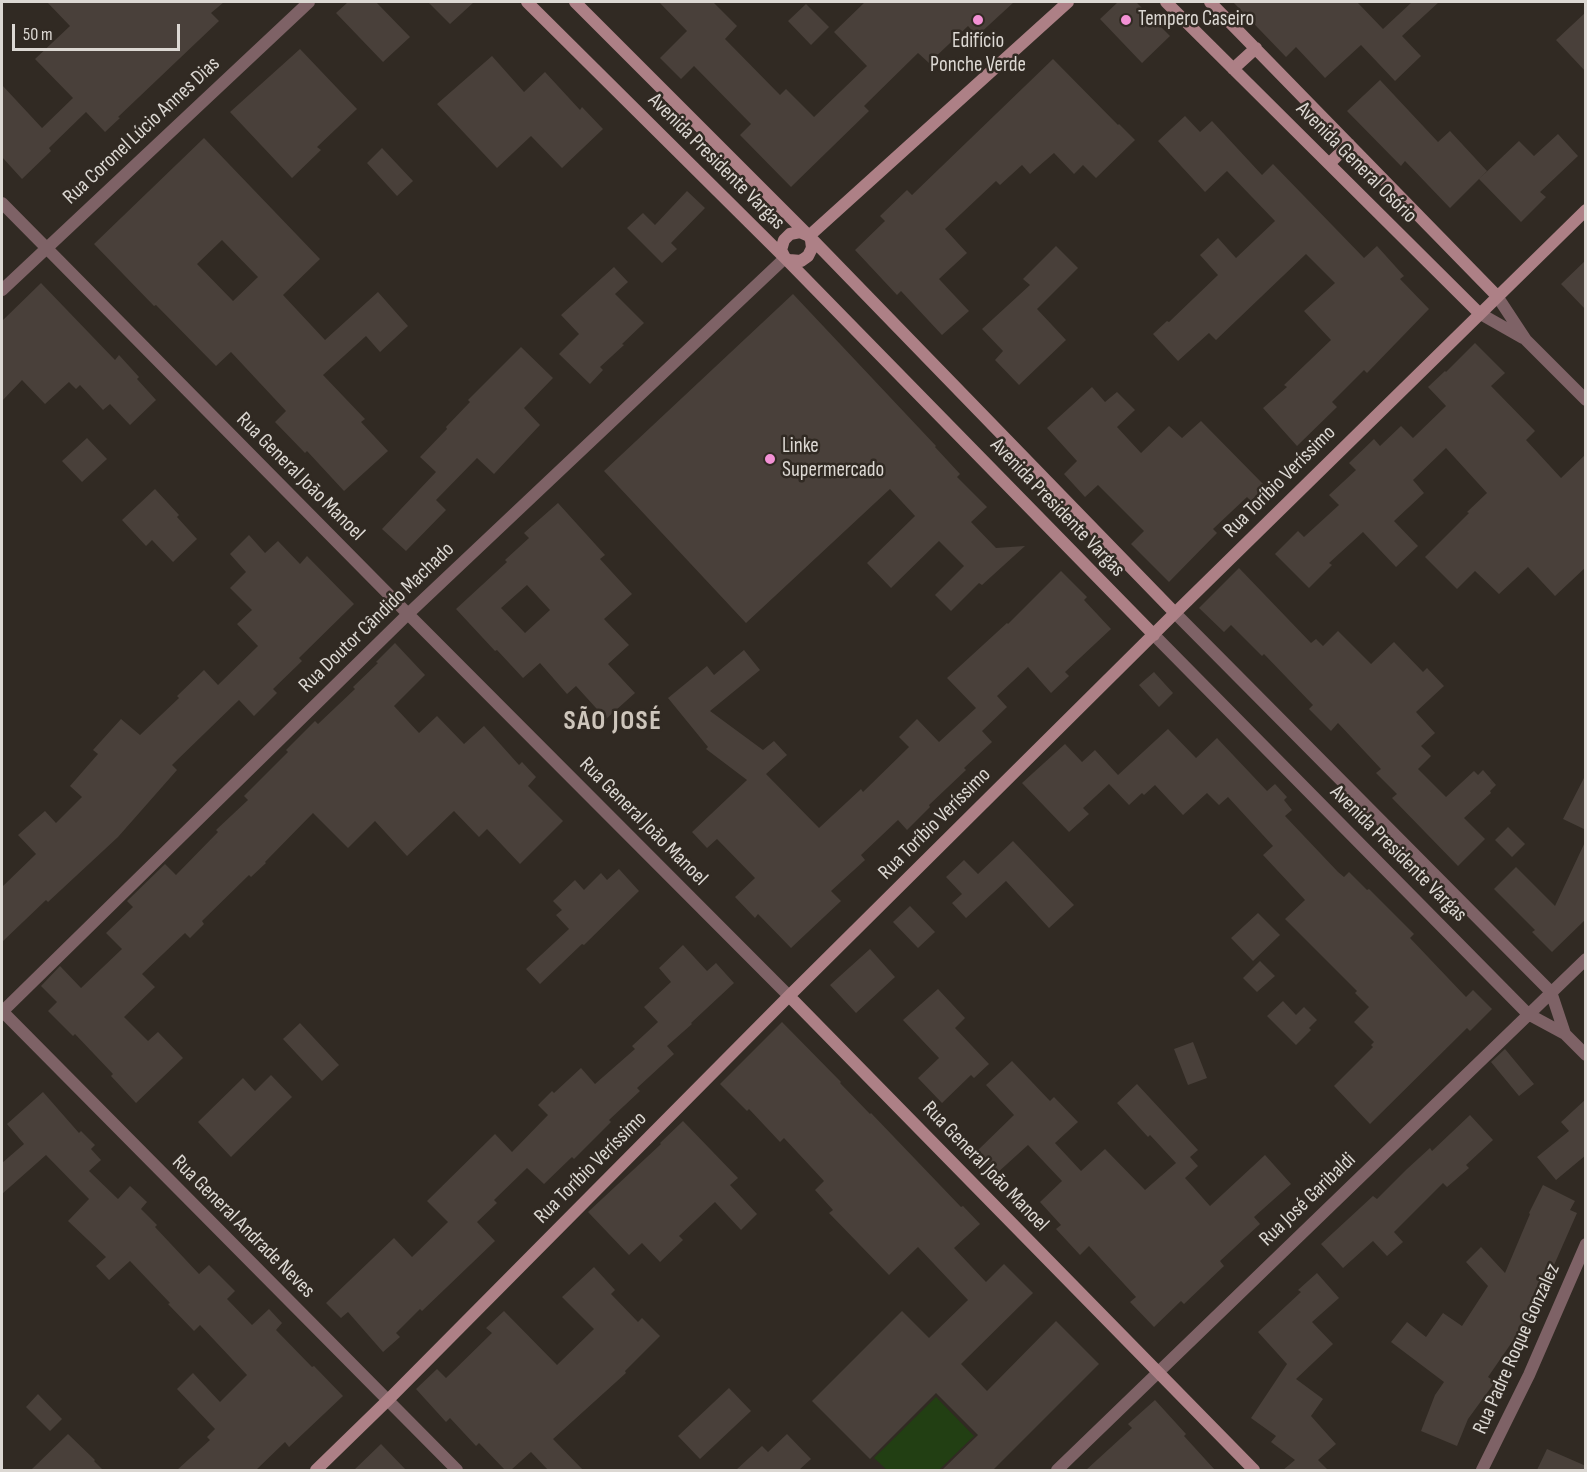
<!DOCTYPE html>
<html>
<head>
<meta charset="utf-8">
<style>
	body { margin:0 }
	#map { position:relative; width:1587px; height:1472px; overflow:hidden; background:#312a23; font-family:"Sofia Sans Condensed",sans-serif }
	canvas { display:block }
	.frame { position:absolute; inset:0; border:3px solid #dcd8d3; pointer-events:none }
	.scale { position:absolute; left:12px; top:24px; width:168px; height:27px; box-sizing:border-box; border:3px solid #dcd8d3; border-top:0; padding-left:8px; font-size:18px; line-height:21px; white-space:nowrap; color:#dcd8d3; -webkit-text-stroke:4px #312a23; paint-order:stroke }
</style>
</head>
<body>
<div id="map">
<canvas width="1587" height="1472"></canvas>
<div class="frame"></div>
<div class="scale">50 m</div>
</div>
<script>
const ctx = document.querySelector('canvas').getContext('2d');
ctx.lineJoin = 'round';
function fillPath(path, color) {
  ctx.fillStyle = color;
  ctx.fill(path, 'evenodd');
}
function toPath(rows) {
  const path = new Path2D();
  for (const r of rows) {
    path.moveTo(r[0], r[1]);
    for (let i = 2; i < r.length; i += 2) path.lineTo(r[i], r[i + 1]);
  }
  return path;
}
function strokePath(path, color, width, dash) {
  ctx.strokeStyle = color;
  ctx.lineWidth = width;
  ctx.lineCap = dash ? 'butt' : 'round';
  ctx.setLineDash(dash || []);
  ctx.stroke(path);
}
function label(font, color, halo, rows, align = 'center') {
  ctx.font = font + ' "Sofia Sans Condensed",sans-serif';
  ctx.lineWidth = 5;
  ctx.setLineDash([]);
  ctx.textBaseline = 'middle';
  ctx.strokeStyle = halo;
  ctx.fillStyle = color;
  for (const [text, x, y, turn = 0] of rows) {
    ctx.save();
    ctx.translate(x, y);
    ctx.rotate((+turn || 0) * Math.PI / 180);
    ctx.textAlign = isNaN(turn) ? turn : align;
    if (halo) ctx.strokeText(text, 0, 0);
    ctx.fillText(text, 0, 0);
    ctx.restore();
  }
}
fillPath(toPath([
	[936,1397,974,1436,939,1470,887,1470,874,1458]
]), '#223f13');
fillPath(toPath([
	[47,2,224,2,211,13,219,21,118,117,120,118,105,132,86,112,49,148,51,151,22,179,2,157,2,85,42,128,73,98,35,59,70,26],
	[348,2,376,2,410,37,383,62,336,13],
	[428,2,474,2,450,24],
	[659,2,713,2,737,26,725,39,780,95,786,89,814,117,867,66,834,32,865,2,1014,2,977,36,968,26,929,63,918,53,864,106,869,111,791,187,740,135,751,124,694,66,681,79,660,58,687,31],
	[1118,2,1136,2,1170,36,1142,63,1100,19],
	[1233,2,1357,2,1383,29,1412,2,1439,2,1402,36,1421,56,1395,81,1361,45,1325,78,1296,47,1286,57],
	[806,4,829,27,811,45,788,21],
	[1586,12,1586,72,1556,40],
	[300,49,357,109,317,147,321,150,292,178,230,112],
	[492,56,524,92,545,72,580,110,582,107,603,129,562,168,531,136,497,168,437,104],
	[1053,59,1118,125,1119,124,1135,140,1096,178,1083,165,1074,174,1054,153,1030,174,1022,165,1000,185,996,181,945,229,967,253,939,279,969,311,942,335,901,291,897,295,855,250,885,221,880,216,907,190,912,195],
	[1380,80,1438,142,1450,131,1487,171,1450,208,1405,161,1401,166,1347,111],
	[1185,116,1200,132,1212,121,1262,175,1273,164,1364,258,1377,246,1404,276,1400,279,1429,309,1367,373,1364,370,1332,402,1337,407,1297,446,1263,408,1287,387,1284,385,1331,340,1304,311,1335,283,1306,254,1216,340,1209,333,1178,361,1153,334,1167,321,1169,322,1218,275,1200,255,1218,238,1236,258,1275,221,1227,171,1205,192,1158,141],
	[1558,134,1578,156,1540,192,1546,197,1521,222,1479,179,1519,141,1534,156],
	[204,138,320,259,283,295,325,340,378,292,408,326,380,352,366,336,323,375,365,419,361,422,388,451,344,491,307,451,305,453,275,422,286,411,231,352,216,366,156,305,154,306,94,244],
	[222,240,258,277,233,301,197,264],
	[382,148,413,181,397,196,367,163],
	[687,191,705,208,671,243,677,249,662,263,627,228,643,213,655,225],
	[1056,246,1078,268,1037,309,1066,340,1019,385,995,360,1003,351,982,329,1030,285,1023,279],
	[1586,260,1586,310,1561,284],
	[614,267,628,282,615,294,644,323,622,344,624,345,600,367,603,370,590,384,559,354,579,334,561,315],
	[41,283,115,360,119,355,139,377,137,379,156,400,130,425,110,404,103,410,80,385,76,389,69,382,45,404,22,380,2,401,2,321],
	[793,294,936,446,935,447,960,474,957,477,987,507,971,522,996,548,1025,546,982,585,979,583,951,611,935,595,964,566,939,541,891,588,867,563,915,516,890,489,746,623,604,471],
	[1475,343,1505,373,1491,386,1535,431,1526,440,1561,478,1586,454,1586,567,1555,596,1528,567,1499,594,1475,571,1457,589,1425,557,1469,513,1467,512,1487,493,1446,448,1413,480,1424,493,1394,521,1418,546,1396,567,1363,532,1329,563,1332,565,1309,588,1275,554,1298,531,1304,537,1339,505,1329,495,1356,470,1349,463,1374,439,1380,446,1401,426,1413,438,1446,406,1428,387,1445,371,1446,372],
	[521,347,553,378,524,408,540,425,494,474,477,458,436,500,446,510,406,551,382,529,436,472,420,457,447,429,446,427,470,402,468,400],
	[1092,387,1105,402,1117,392,1135,410,1117,427,1141,453,1169,426,1182,438,1201,421,1265,486,1251,501,1247,497,1213,529,1217,533,1169,582,1131,544,1144,531,1098,485,1085,497,1064,474,1077,461,1047,428],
	[87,438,107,459,82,482,62,461],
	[155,489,179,515,177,517,197,539,173,562,152,540,146,546,122,520],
	[558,503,605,555,600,559,632,594,604,619,629,645,608,664,635,693,606,719,576,686,567,694,540,663,523,678,497,650,495,651,456,609,507,562,505,560,529,538,524,533],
	[527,585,550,610,525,633,501,608],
	[249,535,265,553,278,541,300,564,307,556,354,604,299,658,302,661,273,689,277,693,254,716,239,700,172,765,177,770,118,837,48,902,46,900,2,942,2,887,36,854,18,835,45,811,56,823,82,797,70,786,98,754,93,750,121,719,140,735,179,698,177,696,204,670,218,685,258,646,237,624,252,610,230,588,246,572,230,554],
	[1239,568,1311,643,1316,639,1323,646,1338,631,1371,664,1394,642,1423,672,1427,668,1444,686,1416,712,1435,733,1421,746,1431,756,1418,769,1446,797,1474,771,1478,775,1483,770,1496,785,1490,791,1491,793,1464,818,1485,839,1458,866,1392,798,1397,794,1376,773,1381,769,1338,723,1331,731,1309,709,1313,705,1264,654,1262,656,1231,625,1224,632,1199,608],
	[1061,571,1087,597,1084,600,1111,629,1065,672,1069,676,1051,693,1028,667,997,696,1007,707,982,731,992,742,964,768,966,770,929,805,930,807,907,830,898,820,861,855,865,860,831,891,841,901,791,948,758,914,755,918,735,897,755,878,717,839,707,848,692,832,747,780,706,749,708,747,668,698,707,666,714,675,744,650,760,670,710,711,763,750,774,741,787,755,766,774,819,828,861,789,863,792,909,747,899,737,917,719,939,742,976,708,947,678,1007,623,1008,624],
	[395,643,425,675,394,706,419,733,437,716,464,744,484,726,519,765,522,762,536,777,528,786,563,821,520,864,487,829,479,837,454,811,407,856,375,821,348,848,313,813,265,862,266,863,251,877,249,875,202,921,204,924,190,938,185,933,142,974,155,987,124,1017,148,1041,158,1032,183,1058,136,1103,111,1076,113,1074,75,1034,73,1036,48,1011,57,1002,41,986,60,966,81,988,122,949,106,933,133,907,127,901,165,864,176,875,218,832,216,830,248,800,244,796,288,752,286,750,315,721,318,724,355,689,353,687,378,663,376,662],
	[1154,672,1173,693,1159,707,1139,685],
	[1168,729,1196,758,1217,738,1267,791,1275,784,1287,797,1284,800,1292,810,1285,816,1338,872,1344,877,1349,872,1367,890,1369,889,1414,934,1410,938,1466,997,1473,990,1492,1009,1470,1031,1467,1028,1370,1124,1334,1086,1373,1047,1371,1045,1374,1042,1354,1022,1369,1007,1355,993,1357,991,1285,919,1305,900,1263,855,1273,846,1228,797,1219,805,1207,793,1183,815,1155,785,1144,795,1142,793,1129,805,1109,784,1083,808,1089,814,1069,832,1022,783,1065,744,1082,762,1095,750,1118,775],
	[1586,774,1586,830,1563,819],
	[1508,827,1525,844,1512,857,1495,840],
	[1586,840,1586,919,1552,952,1532,932,1535,930,1494,889,1516,867,1555,906],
	[1013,841,1074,905,1049,928,1006,881,966,918,952,903,962,894,946,877,964,860,978,874],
	[619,869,639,891,584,945,582,944,540,984,526,969,569,929,556,915,562,910,553,901,575,880,584,890,601,873,607,880],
	[910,906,935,932,918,948,893,922],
	[1258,913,1280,935,1253,961,1231,938],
	[683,945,707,971,716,963,734,983,691,1023,692,1024,667,1046,674,1054,637,1088,640,1091,609,1120,611,1122,574,1159,572,1157,544,1184,527,1168,494,1200,497,1203,477,1222,495,1241,422,1311,420,1309,396,1333,400,1337,383,1352,348,1312,341,1318,326,1303,394,1238,412,1257,448,1222,427,1201,495,1134,512,1152,548,1115,538,1105,552,1091,554,1093,581,1068,595,1084,635,1049,632,1046,658,1022,644,1007,671,982,659,968],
	[870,949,895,977,856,1013,830,985],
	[1260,961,1275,976,1257,992,1243,978],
	[938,989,965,1018,955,1028,989,1064,974,1078,971,1075,942,1103,918,1078,939,1058,903,1020],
	[1283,1001,1296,1015,1304,1007,1317,1020,1309,1028,1311,1030,1296,1045,1267,1016],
	[782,1022,841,1082,840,1083,870,1114,871,1113,961,1207,963,1206,980,1224,954,1248,986,1282,1004,1264,1033,1293,961,1364,987,1391,1056,1321,1099,1364,993,1470,942,1470,978,1435,936,1393,870,1459,812,1401,902,1311,929,1338,968,1300,918,1247,889,1275,829,1213,833,1210,815,1190,824,1181,784,1138,780,1142,749,1109,747,1111,720,1084],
	[300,1023,339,1065,322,1081,283,1039],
	[1193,1042,1207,1078,1188,1085,1174,1049],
	[1505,1049,1534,1084,1519,1096,1491,1062],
	[1012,1061,1050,1101,1054,1097,1078,1122,1055,1143,1081,1171,1105,1149,1145,1190,1176,1163,1150,1135,1148,1137,1117,1103,1137,1084,1198,1150,1190,1157,1198,1166,1185,1178,1210,1206,1265,1155,1291,1184,1254,1217,1260,1224,1220,1261,1224,1266,1184,1304,1181,1301,1154,1327,1130,1302,1136,1297,1089,1246,1080,1255,1056,1229,1061,1225,1040,1202,1062,1181,1028,1145,996,1174,976,1152,1014,1115,986,1085],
	[271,1075,292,1097,231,1157,198,1122,243,1078,255,1091],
	[43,1092,79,1133,81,1131,95,1145,91,1149,101,1160,89,1171,118,1199,130,1186,147,1202,141,1209,157,1225,155,1227,199,1274,209,1265,235,1291,227,1299,252,1325,269,1309,282,1323,276,1330,312,1367,314,1366,343,1396,289,1447,285,1442,256,1470,177,1470,210,1440,207,1437,215,1429,177,1389,193,1373,220,1402,247,1375,200,1325,194,1331,168,1304,170,1303,130,1261,109,1280,96,1266,106,1257,68,1221,89,1199,46,1155,2,1194,2,1163,24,1144,7,1124],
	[1586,1099,1586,1155,1556,1180,1537,1157,1569,1131,1561,1122],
	[1470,1115,1493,1140,1466,1165,1469,1168,1447,1187,1443,1183,1394,1232,1403,1242,1387,1256,1373,1241,1343,1268,1321,1244,1373,1196,1377,1199,1407,1169,1430,1148,1432,1151],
	[683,1121,738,1178,730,1185,757,1214,741,1230,715,1202,679,1236,683,1240,660,1262,642,1243,629,1255,588,1212,661,1144,660,1143],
	[1543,1185,1575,1201,1570,1210,1577,1213,1524,1333,1521,1329,1488,1377,1495,1382,1468,1419,1457,1446,1421,1431,1435,1395,1444,1382,1391,1342,1407,1322,1426,1337,1443,1313,1462,1326,1488,1286,1466,1262,1481,1247,1505,1273,1530,1214,1529,1213],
	[594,1267,615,1290,611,1294,638,1322,642,1318,660,1336,625,1371,626,1373,553,1439,583,1470,548,1470,531,1452,511,1470,505,1470,479,1443,476,1446,450,1418,446,1422,416,1389,437,1369,446,1378,492,1333,486,1328,504,1311,557,1365,594,1329,562,1297],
	[1317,1273,1339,1298,1312,1322,1333,1344,1296,1379,1323,1399,1311,1416,1336,1444,1318,1460,1328,1470,1283,1470,1295,1460,1271,1442,1276,1436,1251,1418,1287,1364,1258,1332,1301,1292,1298,1290],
	[729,1388,751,1411,700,1459,678,1436],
	[38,1394,62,1419,50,1431,26,1407],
	[1155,1400,1186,1434,1184,1436,1215,1470,1086,1470,1132,1428,1128,1424],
	[68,1434,95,1460,94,1461,103,1470,31,1470],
	[787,1434,811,1459,799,1470,736,1470,762,1446,768,1452],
	[381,1444,406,1470,354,1470],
	[1547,1449,1586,1466,1586,1470,1537,1470]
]), '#49403a');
strokePath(toPath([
	[2,203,408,614,789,996],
	[2,290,309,2],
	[1497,296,1526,340,1586,400],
	[1479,313,1523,338],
	[1175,613,1551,992,1565,1034],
	[1154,635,1528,1014,1565,1034,1586,1055],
	[2,1011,457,1470],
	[2,1012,408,614,785,258],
	[1057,1470,1586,959],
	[1482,1470,1529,1375,1586,1244]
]), '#7e6266', 12);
strokePath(toPath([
	[527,2,785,258,1154,635],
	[575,2,809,236,1175,613],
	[1166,2,1479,313],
	[1210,2,1497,296],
	[1233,69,1256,48],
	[1329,164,1349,144],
	[800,232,809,236,811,240,812,248,808,256,801,261,789,260,785,258,781,250,784,240,790,234,800,232],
	[809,236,1068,2],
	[789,996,1254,1470],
	[316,1470,388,1400,789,996,1175,613,1586,210]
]), '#ad8086', 12);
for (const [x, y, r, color] of [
	[978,20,6,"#f391d5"],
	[1126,20,6,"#f391d5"],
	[770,459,6,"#f391d5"]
]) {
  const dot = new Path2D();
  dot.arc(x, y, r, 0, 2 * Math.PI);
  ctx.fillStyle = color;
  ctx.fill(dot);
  strokePath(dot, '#312a23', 2);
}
label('21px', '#dcd8d3', '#312a23', [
	["Tempero Caseiro",1138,20],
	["Edifício",978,42,"center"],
	["Ponche Verde",978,66,"center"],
	["Linke",782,447],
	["Supermercado",782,471]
], 'left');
label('21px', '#dcd8d3', '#312a23', [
	["Rua Coronel Lúcio Annes Dias",142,131,-43],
	["Avenida Presidente Vargas",716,162,45],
	["Avenida General Osório",1356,163,45],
	["Rua General João Manoel",300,477,45],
	["Rua Toríbio Veríssimo",1280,482,-45],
	["Avenida Presidente Vargas",1057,508,46],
	["Rua Doutor Cândido Machado",377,618,-44],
	["Rua General João Manoel",643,822,45],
	["Rua Toríbio Veríssimo",935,824,-45],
	["Avenida Presidente Vargas",1398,854,45],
	["Rua General João Manoel",985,1167,46],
	["Rua Toríbio Veríssimo",591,1168,-45],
	["Rua José Garibaldi",1308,1200,-44],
	["Rua General Andrade Neves",243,1227,45],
	["Rua Padre Roque Gonzalez",1517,1349,-66]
]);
ctx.letterSpacing = '1.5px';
label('bold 27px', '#cec6bc', '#312a23', [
	["SÃO JOSÉ",613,722]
]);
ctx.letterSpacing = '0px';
</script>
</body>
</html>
